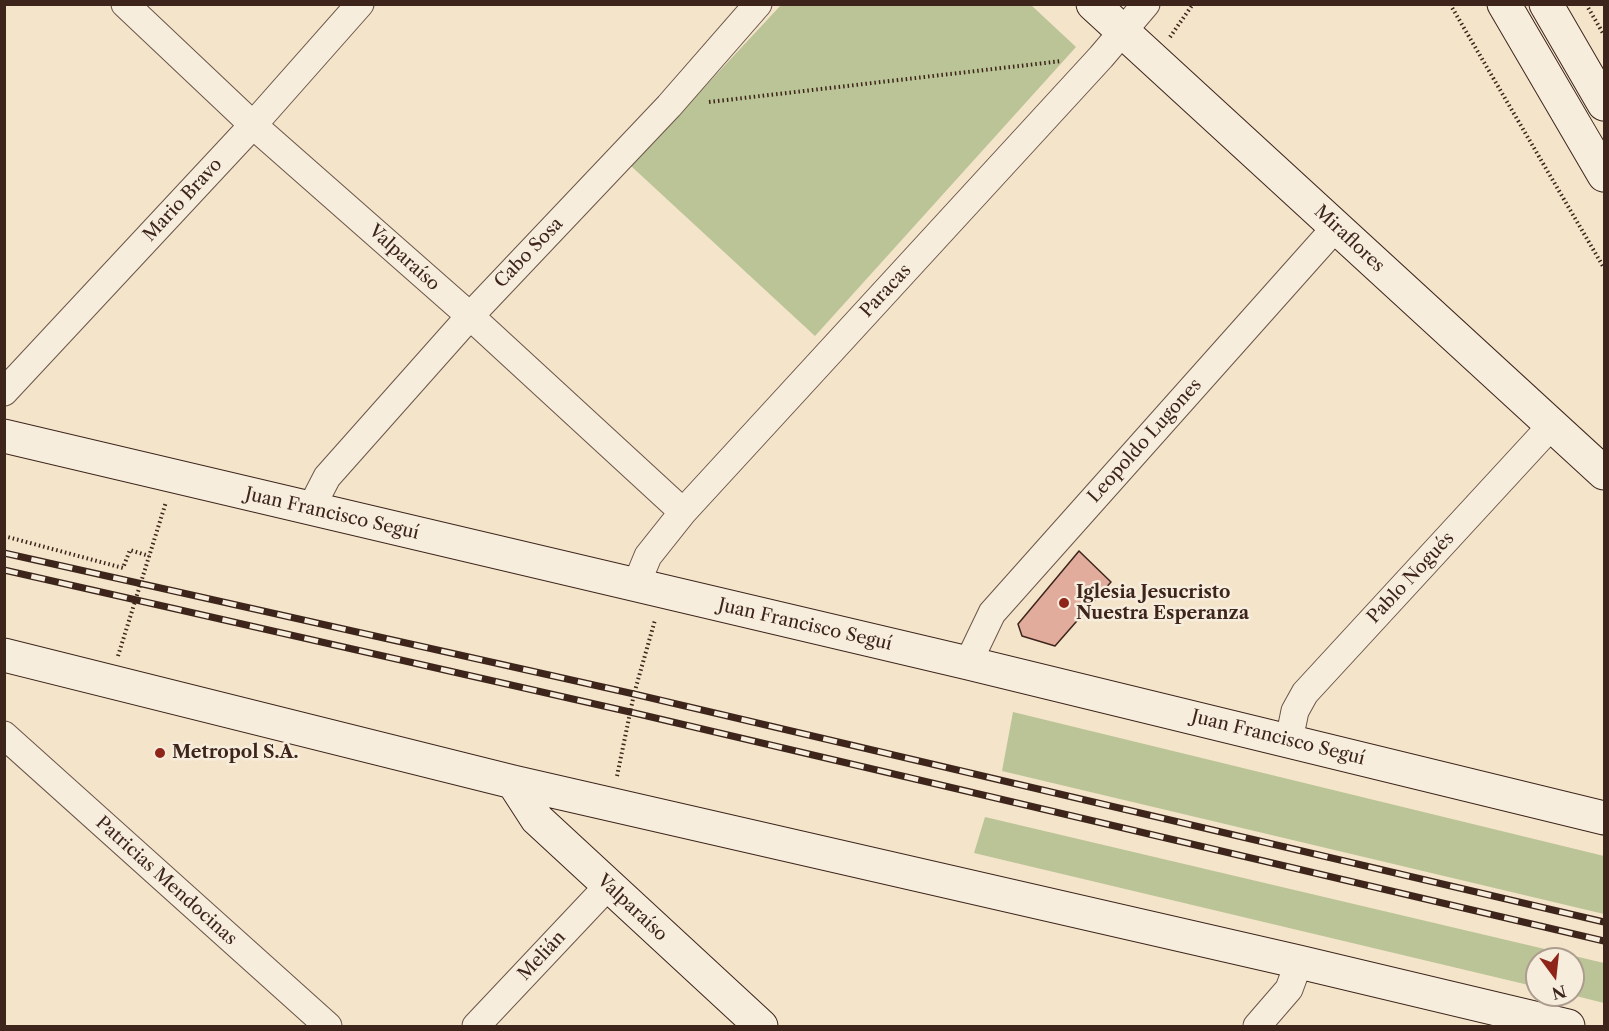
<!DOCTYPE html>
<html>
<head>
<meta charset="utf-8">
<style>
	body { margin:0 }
	#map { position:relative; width:1609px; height:1031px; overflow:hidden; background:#f3e4ca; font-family:"Libre Caslon Text",serif }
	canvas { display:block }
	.frame { position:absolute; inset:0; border:6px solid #3d251c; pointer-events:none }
	.north { position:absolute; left:1525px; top:947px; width:60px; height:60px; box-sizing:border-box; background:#f7eddd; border:2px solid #ad9d90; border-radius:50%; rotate:165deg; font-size:16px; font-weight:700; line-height:24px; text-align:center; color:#3d251c }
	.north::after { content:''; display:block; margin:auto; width:21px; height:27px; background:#8f2418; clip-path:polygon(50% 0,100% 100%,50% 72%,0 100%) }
</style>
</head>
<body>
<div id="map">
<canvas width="1609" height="1031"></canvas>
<div class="frame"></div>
<div class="north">N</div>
</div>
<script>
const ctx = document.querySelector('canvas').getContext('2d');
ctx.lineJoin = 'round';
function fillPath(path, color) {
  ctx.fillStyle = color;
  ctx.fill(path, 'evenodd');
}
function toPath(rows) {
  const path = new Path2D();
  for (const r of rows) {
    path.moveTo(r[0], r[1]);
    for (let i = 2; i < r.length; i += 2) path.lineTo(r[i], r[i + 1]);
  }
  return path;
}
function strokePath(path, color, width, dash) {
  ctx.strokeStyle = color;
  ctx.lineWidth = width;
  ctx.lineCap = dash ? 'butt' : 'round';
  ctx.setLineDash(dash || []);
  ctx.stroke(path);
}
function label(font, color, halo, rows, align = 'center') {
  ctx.font = font + ' "Libre Caslon Text",serif';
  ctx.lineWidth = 5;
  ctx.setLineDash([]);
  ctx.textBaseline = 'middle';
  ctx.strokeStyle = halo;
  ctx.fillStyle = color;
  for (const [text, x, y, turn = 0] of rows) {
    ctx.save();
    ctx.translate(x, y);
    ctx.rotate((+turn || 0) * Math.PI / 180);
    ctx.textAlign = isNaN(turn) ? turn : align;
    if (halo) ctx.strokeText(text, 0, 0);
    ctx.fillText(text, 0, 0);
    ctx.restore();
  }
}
fillPath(toPath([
	[781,5,1031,5,1076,47,815,336,631,166],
	[1013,712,1604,856,1604,914,1002,771],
	[985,817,1604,963,1604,1003,1572,995,1573,959,1537,959,1537,987,974,853]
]), '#bbc496');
const building = toPath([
	[1079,551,1111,582,1055,646,1022,636,1018,624,1079,551]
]);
fillPath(building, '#e1ac9c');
strokePath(building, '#3d251c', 1.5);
const street = toPath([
	[125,4,253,125,470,316,683,512],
	[4,392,253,125,360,4],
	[310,510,327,477,470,316,669,106,758,4],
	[636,585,648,556,683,512,1101,57,1146,4],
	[968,663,992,613,1336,227],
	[4,735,328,1026],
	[1289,740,1295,711,1305,693,1551,426],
	[476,1026,608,886],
	[1257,1026,1289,989,1299,962]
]);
const secondary = toPath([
	[1093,4,1604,473],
	[1504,4,1604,175],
	[1546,4,1604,104],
	[4,436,968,663,1604,818],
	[4,655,513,782,1299,962,1568,1026],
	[513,782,537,819,761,1026]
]);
strokePath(street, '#6a5548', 29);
strokePath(secondary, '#3d251c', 35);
strokePath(toPath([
	[1450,4,1604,268],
	[1586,4,1604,35],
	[1170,37,1193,4],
	[709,102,1062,61],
	[4,536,123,568,130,550,149,556],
	[118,656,166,502],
	[617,776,634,694,655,620]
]), '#3d251c', 4, [1.5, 3]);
strokePath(street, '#f7eddd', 27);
strokePath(secondary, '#f7eddd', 33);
const rail = toPath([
	[4,553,634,694,1604,922],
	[4,570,630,712,1604,941]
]);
strokePath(rail, '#3d251c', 7);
strokePath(rail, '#f7eddd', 4.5, [14]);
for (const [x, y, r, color] of [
	[1064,603,6,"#8f2418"],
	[160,753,6,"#8f2418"]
]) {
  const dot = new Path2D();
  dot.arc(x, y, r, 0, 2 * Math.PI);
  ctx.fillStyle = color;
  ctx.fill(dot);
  strokePath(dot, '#f7eddd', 2);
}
label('18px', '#3d251c', '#f7eddd', [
	["Mario Bravo",183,200,-47],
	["Miraflores",1349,239,43],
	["Cabo Sosa",529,253,-46],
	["Valparaíso",404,258,42],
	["Paracas",886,291,-47],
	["Leopoldo Lugones",1145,441,-48],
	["Juan Francisco Seguí",332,514,13],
	["Pablo Nogués",1411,578,-47],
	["Juan Francisco Seguí",805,625,13],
	["Juan Francisco Seguí",1278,738,14],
	["Patricias Mendocinas",166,881,42],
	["Valparaíso",632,908,43],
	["Melián",542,956,-47]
]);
label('bold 18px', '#3d251c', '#f7eddd', [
	["Iglesia Jesucristo",1076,593],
	["Nuestra Esperanza",1076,614],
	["Metropol S.A.",172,753]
], 'left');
</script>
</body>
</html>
